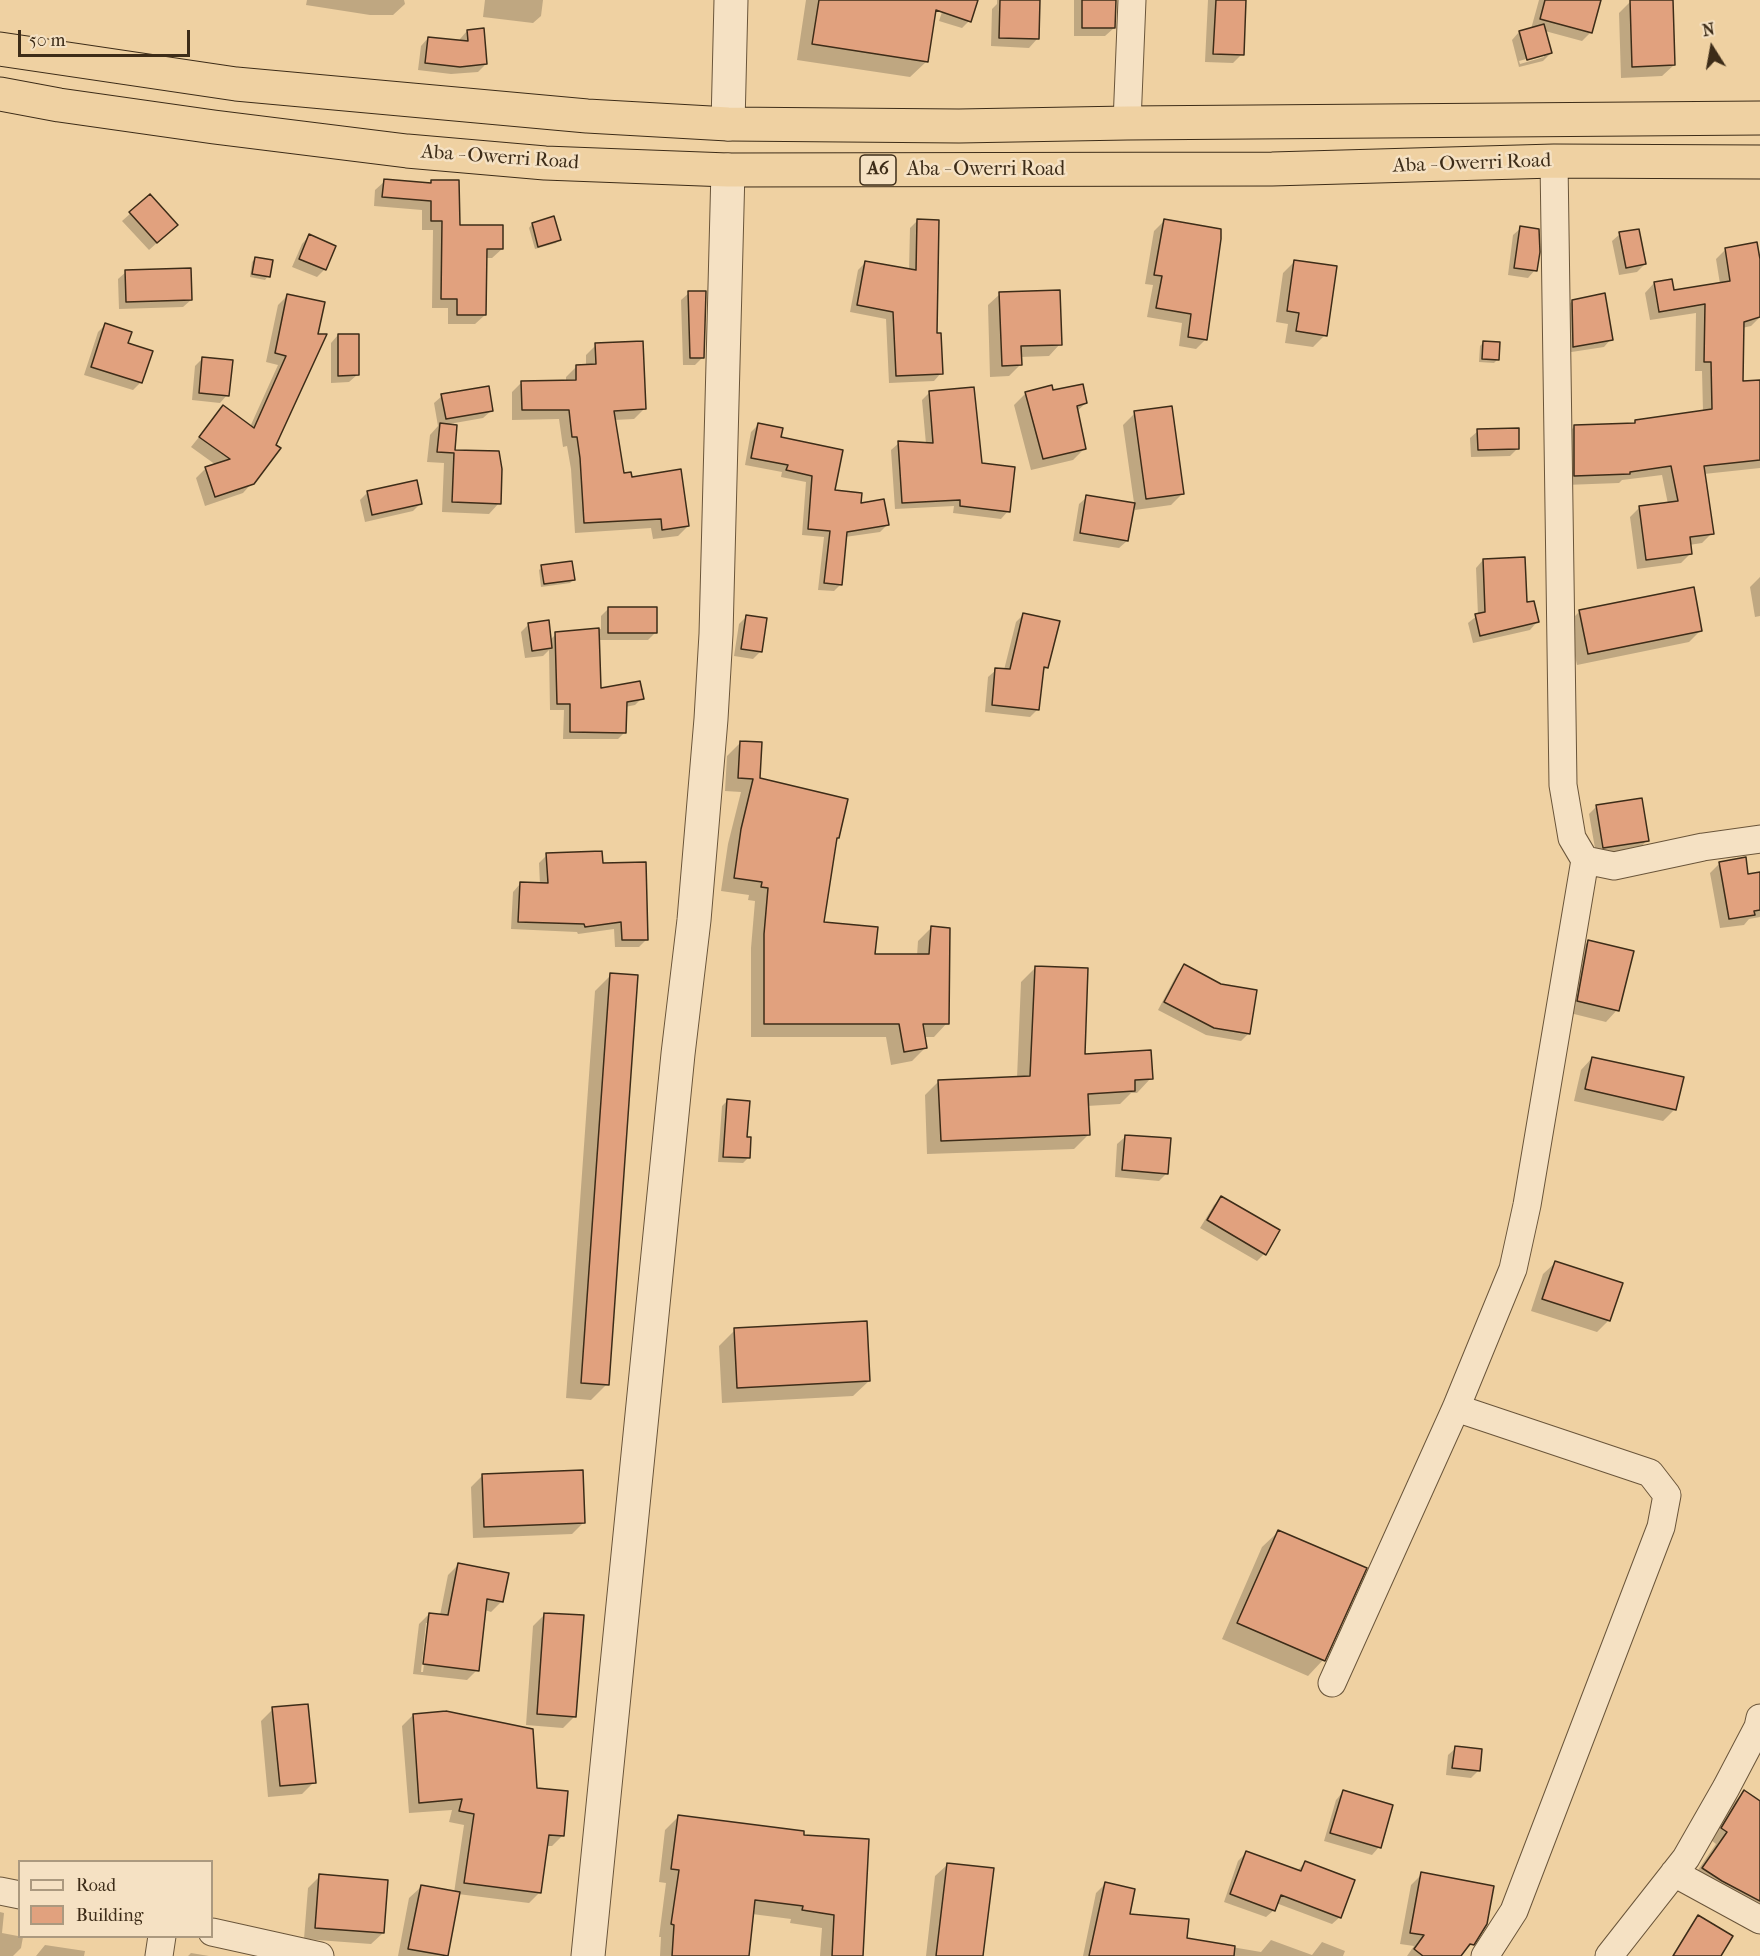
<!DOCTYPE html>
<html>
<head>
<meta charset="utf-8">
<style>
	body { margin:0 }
	#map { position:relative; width:1760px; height:1956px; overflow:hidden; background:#efd1a2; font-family:"IM FELL French Canon",serif }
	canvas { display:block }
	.legend { position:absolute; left:18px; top:1860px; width:195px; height:78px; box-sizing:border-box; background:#f5e1c3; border:2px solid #ab997f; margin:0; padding:8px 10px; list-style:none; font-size:18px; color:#3d2c18 }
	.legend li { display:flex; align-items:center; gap:12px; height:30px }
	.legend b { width:30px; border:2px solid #ab997f }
	.north { position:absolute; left:1682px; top:18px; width:60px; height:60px; -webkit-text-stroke:4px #f5e1c3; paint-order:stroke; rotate:349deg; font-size:16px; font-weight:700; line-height:24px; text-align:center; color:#3d2c18 }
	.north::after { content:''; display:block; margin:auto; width:21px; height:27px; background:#3d2c18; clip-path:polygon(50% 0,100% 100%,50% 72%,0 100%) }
	.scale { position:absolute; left:18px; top:30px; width:172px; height:27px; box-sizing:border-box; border:3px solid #3d2c18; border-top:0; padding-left:8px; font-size:18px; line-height:21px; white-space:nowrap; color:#3d2c18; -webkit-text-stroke:4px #f5e1c3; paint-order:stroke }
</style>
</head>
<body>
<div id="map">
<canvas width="1760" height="1956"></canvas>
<ul class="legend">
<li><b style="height:8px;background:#f5e1c3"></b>Road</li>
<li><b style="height:16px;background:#e1a17e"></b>Building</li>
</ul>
<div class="north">N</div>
<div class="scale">50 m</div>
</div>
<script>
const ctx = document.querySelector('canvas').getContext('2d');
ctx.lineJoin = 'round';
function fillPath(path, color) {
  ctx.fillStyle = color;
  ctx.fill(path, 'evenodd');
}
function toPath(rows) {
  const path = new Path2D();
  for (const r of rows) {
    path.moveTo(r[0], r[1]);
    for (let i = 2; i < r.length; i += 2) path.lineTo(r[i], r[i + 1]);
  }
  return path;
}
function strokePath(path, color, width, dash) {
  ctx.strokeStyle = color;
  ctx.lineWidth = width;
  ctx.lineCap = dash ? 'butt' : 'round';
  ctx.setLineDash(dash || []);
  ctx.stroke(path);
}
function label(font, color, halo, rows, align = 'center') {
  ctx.font = font + ' "IM FELL French Canon",serif';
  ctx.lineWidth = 5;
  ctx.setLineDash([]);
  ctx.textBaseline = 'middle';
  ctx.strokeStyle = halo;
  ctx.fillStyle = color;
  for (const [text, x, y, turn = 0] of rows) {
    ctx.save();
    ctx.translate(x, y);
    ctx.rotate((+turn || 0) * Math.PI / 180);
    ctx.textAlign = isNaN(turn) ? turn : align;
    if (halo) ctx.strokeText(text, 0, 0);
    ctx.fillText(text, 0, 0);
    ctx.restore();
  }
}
fillPath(toPath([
	[307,0,404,0,405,4,393,15,370,15,306,5],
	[485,0,543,0,541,16,533,23,483,17],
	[806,0,933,0,926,62,910,77,797,60],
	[946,0,977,0,969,21,962,28,939,21],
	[997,0,1026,0,1037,39,1029,48,991,46,992,9,997,4],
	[1074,0,1115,0,1114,28,1105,36,1074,36],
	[1208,0,1244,0,1242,54,1233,63,1205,62],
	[1539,0,1600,0,1591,32,1582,41,1545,31,1551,53,1543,61,1519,67,1512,40,1519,32,1531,29],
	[1544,54,1544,57,1520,64,1519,61],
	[1672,0,1674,65,1662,76,1621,78,1619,13,1631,1],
	[467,31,486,64,478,72,451,74,418,70,421,46,428,38,460,42,460,39],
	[385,181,428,185,431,181,458,227,502,249,492,258,485,258,485,315,475,324,448,324,448,308,432,308,433,230,422,230,422,210,374,206,375,190],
	[150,196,168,233,149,250,122,221],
	[553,218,559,239,556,243,535,249,529,228,532,224],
	[917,221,941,373,934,381,889,383,886,319,850,312,858,270,866,262,909,270,910,228],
	[1164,221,1206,339,1196,349,1179,346,1182,323,1147,317,1153,285,1145,284,1154,231],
	[1521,228,1535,270,1528,278,1508,275,1513,235],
	[1620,234,1645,264,1637,272,1619,275,1612,241],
	[309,236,325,269,317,277,292,267,302,244],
	[1726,249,1760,269,1760,317,1751,326,1742,328,1742,383,1760,381,1760,468,1704,474,1712,533,1702,543,1689,545,1690,554,1681,563,1637,569,1630,517,1640,507,1668,504,1662,475,1622,480,1619,483,1565,485,1565,436,1574,427,1633,424,1636,422,1703,412,1702,371,1695,371,1696,313,1650,320,1645,293,1654,283,1673,292,1720,284,1716,259],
	[256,258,268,276,265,280,250,277,252,262],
	[1295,261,1325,335,1313,347,1285,343,1288,324,1276,322,1283,273],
	[126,272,191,300,183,307,119,309,118,279],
	[689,293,703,357,695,365,683,365,681,300],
	[1000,294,1060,344,1049,356,1020,357,1020,365,1009,376,990,377,988,305],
	[287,296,317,335,252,483,243,493,205,506,196,478,205,469,216,465,191,447,223,407,250,427,278,365,266,362,278,305],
	[1572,301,1611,339,1604,347,1565,353,1565,309],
	[105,325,126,344,151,352,140,383,133,390,84,375,98,332],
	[338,335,357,375,349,382,331,383,331,343],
	[1484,342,1498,359,1494,363,1479,362,1480,346],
	[596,345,644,409,634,419,614,420,622,474,630,478,688,526,678,536,653,539,651,528,575,533,571,469,567,446,563,447,559,419,512,420,512,392,522,382,566,382,566,377,576,367,586,366,586,355],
	[203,358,227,395,220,403,192,400,195,366],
	[1052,392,1086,403,1076,412,1085,448,1073,460,1031,470,1014,405,1026,393],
	[929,393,980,465,1008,511,1001,519,953,513,954,506,895,509,891,450,899,443,926,444,922,400],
	[442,396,491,411,483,418,449,424,453,451,499,503,489,514,442,512,444,463,427,462,430,435,438,426,434,403],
	[1135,413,1183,493,1171,505,1135,510,1123,425],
	[758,425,779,439,834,491,860,505,887,525,880,532,845,537,841,584,834,591,818,590,824,537,802,535,806,482,781,477,782,472,745,465,751,432],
	[1478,431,1518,448,1510,456,1471,457,1470,438],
	[368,492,421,503,413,511,365,522,360,500],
	[1087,497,1127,541,1119,548,1073,541,1079,504],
	[1483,560,1526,604,1537,622,1530,630,1473,643,1468,623,1478,615,1476,568],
	[542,567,573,580,570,583,541,587,539,570],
	[1760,577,1760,616,1755,617,1750,587],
	[609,608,656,632,648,640,598,640,600,690,642,698,635,705,625,707,625,732,618,739,563,739,564,710,550,710,549,650,543,656,525,658,521,632,529,624,550,640,556,634,601,629,601,616],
	[1580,611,1701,630,1689,642,1577,665,1568,623],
	[1024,614,1047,667,1042,672,1038,709,1030,717,985,712,988,677,996,670,1004,670,1016,622],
	[747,616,761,651,753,659,734,656,739,624],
	[741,742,758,780,835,840,822,924,873,956,917,956,918,941,931,928,947,1023,934,1037,923,1037,925,1048,912,1061,891,1065,886,1037,751,1037,751,948,755,901,748,900,749,895,721,891,728,844,741,792,725,791,727,756],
	[1597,806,1647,840,1640,848,1596,854,1589,814],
	[547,855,601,865,647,939,639,947,615,947,614,929,578,934,577,932,511,929,513,892,520,884,540,885,539,863],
	[1720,863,1747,876,1760,874,1760,917,1749,919,1744,925,1720,928,1710,873],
	[1588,942,1617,1010,1606,1022,1566,1012,1576,953],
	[1185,966,1248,1034,1241,1041,1206,1035,1158,1010,1177,974],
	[1035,968,1083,1055,1151,1078,1137,1093,1131,1093,1120,1104,1087,1106,1088,1135,1074,1149,927,1154,925,1095,939,1081,1017,1078,1021,982],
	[611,975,607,1384,591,1400,566,1398,595,991],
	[1592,1058,1675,1109,1663,1121,1574,1101,1581,1070],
	[727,1101,745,1138,749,1157,743,1163,718,1162,722,1106],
	[1125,1137,1167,1173,1159,1181,1115,1177,1117,1144],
	[1221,1198,1264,1254,1257,1261,1200,1228,1214,1205],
	[1555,1263,1609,1320,1597,1332,1531,1311,1543,1274],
	[735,1330,869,1381,853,1396,722,1403,719,1346],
	[483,1475,584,1522,572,1534,473,1538,471,1487],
	[1278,1532,1323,1660,1308,1676,1222,1639,1262,1547],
	[458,1565,502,1601,491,1612,485,1610,477,1670,467,1680,413,1674,419,1624,429,1614,440,1615,448,1575],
	[426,1623,429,1623,423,1672,421,1672],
	[545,1614,575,1716,563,1728,526,1725,533,1626],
	[273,1709,314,1782,302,1794,268,1797,261,1721],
	[413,1715,536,1789,563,1835,552,1846,546,1846,540,1892,529,1903,458,1894,446,1956,398,1956,409,1898,421,1887,454,1893,464,1825,449,1822,452,1810,409,1813,402,1726],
	[1456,1748,1479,1770,1471,1778,1446,1775,1448,1755],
	[1343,1792,1379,1847,1372,1855,1324,1841,1336,1800],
	[1744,1792,1760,1803,1760,1921,1691,1880,1716,1844,1711,1840,1732,1804],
	[679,1816,802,1836,861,1956,820,1956,822,1928,790,1923,791,1919,752,1914,748,1956,660,1956,661,1937,659,1937,666,1883,659,1882,665,1830],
	[1246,1853,1297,1871,1305,1863,1340,1917,1332,1924,1276,1903,1274,1910,1266,1917,1224,1902,1238,1861],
	[947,1865,982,1956,926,1956,935,1876],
	[1422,1874,1472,1944,1459,1956,1407,1956,1414,1946,1400,1944,1411,1885],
	[320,1876,383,1933,371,1944,304,1939,308,1888],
	[1105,1884,1128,1915,1185,1939,1261,1952,1271,1940,1312,1955,1322,1942,1345,1951,1343,1956,1083,1956,1096,1893],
	[0,1912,4,1913,2,1933,23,1937,21,1948,13,1956,0,1956],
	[1698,1917,1719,1956,1672,1956,1691,1925],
	[45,1945,85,1951,84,1956,36,1956],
	[191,1953,209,1956,188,1956]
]), '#0003');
const building = toPath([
	[819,0,978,0,971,22,936,10,928,62,812,44,819,0],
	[1000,0,1040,0,1039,39,999,38,1000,0],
	[1082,0,1116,0,1115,28,1082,28,1082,0],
	[1216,0,1246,0,1244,55,1213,54,1216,0],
	[1545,0,1601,0,1592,33,1540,19,1545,0],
	[1630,0,1673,0,1675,65,1632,67,1630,0],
	[1544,24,1552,53,1527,60,1519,31,1544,24],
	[484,28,487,64,460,67,425,63,428,37,468,41,467,30,484,28],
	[384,179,431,183,431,180,459,180,460,225,503,225,503,249,487,249,486,315,457,315,457,299,441,299,442,221,431,221,431,201,382,197,384,179],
	[150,194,178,225,157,243,129,212,150,194],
	[554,216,561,240,538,247,532,223,554,216],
	[917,219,939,220,937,333,941,333,943,374,896,376,893,312,857,305,865,261,916,270,917,219],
	[1164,219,1221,229,1221,239,1207,340,1188,337,1191,314,1156,308,1162,276,1154,275,1164,219],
	[1520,226,1539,229,1540,252,1537,271,1514,268,1520,226],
	[1639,229,1646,264,1626,268,1619,232,1639,229],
	[309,234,336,246,326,270,299,259,309,234],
	[1757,242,1760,259,1760,317,1744,322,1743,381,1760,380,1760,460,1704,466,1714,534,1690,537,1692,554,1646,560,1639,506,1678,501,1671,466,1630,472,1630,474,1574,476,1574,425,1635,423,1635,420,1712,409,1711,362,1704,362,1705,304,1659,312,1654,282,1672,279,1674,290,1730,281,1725,248,1757,242],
	[255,257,273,260,270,277,252,274,255,257],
	[1294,260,1337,266,1327,336,1296,331,1299,313,1287,311,1294,260],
	[191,268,192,300,126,302,125,270,191,268],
	[1060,290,1062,345,1021,346,1022,365,1002,366,999,292,1060,290],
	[688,291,706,291,704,358,690,358,688,291],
	[1605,293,1613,340,1573,347,1572,300,1605,293],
	[287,294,325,302,318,334,327,334,276,445,281,448,254,484,215,497,205,467,230,459,199,437,223,405,254,428,286,356,275,353,287,294],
	[105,323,132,332,128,343,153,351,142,383,91,367,105,323],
	[338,334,359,334,359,375,338,376,338,334],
	[643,341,646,409,614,411,624,473,631,472,632,477,681,469,689,526,662,530,661,519,584,523,580,458,577,437,572,437,569,410,522,410,521,381,576,380,576,365,596,364,595,343,643,341],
	[1483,341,1500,342,1499,360,1482,359,1483,341],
	[202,357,233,360,229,396,199,393,202,357],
	[1083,384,1087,403,1077,406,1086,449,1043,459,1025,392,1052,385,1053,390,1083,384],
	[489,386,493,411,446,419,441,394,489,386],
	[974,387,982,463,1015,467,1010,512,960,506,960,500,902,503,898,441,933,443,929,391,974,387],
	[1172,406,1184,494,1146,499,1134,411,1172,406],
	[440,423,457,425,455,450,499,451,502,469,501,504,452,502,454,453,437,452,440,423],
	[758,423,783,428,781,437,843,450,835,490,862,493,861,503,884,499,889,525,847,532,842,585,824,583,830,531,808,529,812,476,786,470,788,465,751,458,758,423],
	[1519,428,1519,449,1478,450,1477,429,1519,428],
	[417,480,422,504,372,515,367,491,417,480],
	[1086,495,1135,503,1128,541,1080,533,1086,495],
	[1525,557,1527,602,1534,601,1539,622,1480,636,1475,614,1485,612,1483,559,1525,557],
	[572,561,575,580,544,584,541,565,572,561],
	[1694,587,1702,631,1588,654,1579,610,1694,587],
	[608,607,657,607,657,633,608,633,608,607],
	[1023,613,1060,621,1048,668,1044,667,1039,710,992,705,995,668,1010,669,1023,613],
	[746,615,767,618,762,652,741,649,746,615],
	[549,620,552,648,532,651,528,623,549,620],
	[599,628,601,688,640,681,644,699,627,702,626,733,570,732,570,704,557,704,555,632,599,628],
	[740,741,762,742,760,778,848,799,839,838,837,838,824,922,878,927,875,954,929,954,931,926,950,928,949,1024,923,1024,927,1048,904,1052,899,1024,764,1024,764,934,768,888,761,887,762,882,734,878,741,829,753,779,738,778,740,741],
	[1642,798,1649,841,1603,848,1596,805,1642,798],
	[602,851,603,863,646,862,648,940,622,940,621,922,585,927,584,924,518,922,520,882,548,883,546,853,602,851],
	[1746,857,1748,874,1760,872,1760,910,1754,911,1755,915,1729,919,1719,862,1746,857],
	[1588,940,1634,951,1619,1011,1577,1001,1588,940],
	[1184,964,1221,984,1257,990,1250,1034,1214,1028,1164,1002,1184,964],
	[1035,966,1088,968,1085,1054,1151,1050,1153,1079,1135,1080,1135,1091,1088,1094,1090,1135,941,1141,938,1080,1030,1076,1035,966],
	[610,973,638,975,609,1385,581,1383,610,973],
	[1592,1057,1684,1077,1676,1110,1585,1089,1592,1057],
	[727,1099,750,1101,747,1137,751,1137,750,1158,723,1157,727,1099],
	[1125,1135,1171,1138,1168,1174,1122,1170,1125,1135],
	[1221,1196,1280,1230,1266,1255,1207,1220,1221,1196],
	[1555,1261,1623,1283,1610,1321,1542,1299,1555,1261],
	[867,1321,870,1381,737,1388,734,1328,867,1321],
	[583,1470,585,1523,484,1527,482,1474,583,1470],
	[1278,1530,1367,1568,1325,1661,1237,1623,1278,1530],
	[458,1563,509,1573,503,1602,487,1599,479,1671,423,1664,429,1613,448,1615,458,1563],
	[544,1613,584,1615,576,1717,537,1714,544,1613],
	[308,1704,316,1783,280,1786,272,1707,308,1704],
	[446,1711,533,1729,537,1788,568,1791,564,1836,549,1835,541,1893,464,1883,474,1814,459,1811,462,1799,419,1803,413,1714,446,1711],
	[1455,1746,1482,1749,1480,1771,1452,1768,1455,1746],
	[1343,1790,1393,1805,1381,1848,1330,1833,1343,1790],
	[1744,1790,1760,1801,1760,1901,1722,1881,1702,1868,1727,1832,1721,1828,1744,1790],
	[678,1815,804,1831,804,1835,869,1839,863,1956,832,1956,834,1915,802,1910,803,1906,755,1900,749,1956,672,1956,674,1925,671,1924,679,1870,671,1869,678,1815],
	[1246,1851,1301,1871,1305,1861,1355,1880,1341,1918,1281,1895,1275,1911,1230,1894,1246,1851],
	[947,1863,994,1868,983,1956,936,1956,947,1863],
	[1421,1872,1494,1886,1487,1924,1474,1945,1470,1944,1461,1956,1423,1956,1414,1949,1424,1935,1410,1933,1421,1872],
	[319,1874,388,1880,384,1933,315,1928,319,1874],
	[1105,1882,1135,1889,1130,1914,1189,1919,1187,1938,1235,1946,1234,1956,1089,1956,1105,1882],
	[421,1885,460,1892,448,1956,408,1949,421,1885],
	[1698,1915,1733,1936,1721,1956,1673,1956,1698,1915]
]);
fillPath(building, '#e1a17e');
strokePath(building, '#3d2c18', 1.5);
const minor = toPath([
	[1127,123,1132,0],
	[1554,161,1563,785,1572,838,1585,860,1614,866,1703,847,1760,839],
	[1456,1408,1650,1473,1667,1495,1661,1527,1514,1911,1485,1956],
	[1332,1683,1456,1408,1513,1269,1527,1205,1585,860],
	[1674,1873,1760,1920],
	[0,1891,20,1895],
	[212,1932,320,1956],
	[159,1956,162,1936],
	[1609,1956,1686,1858,1726,1788,1758,1727,1760,1718]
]);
const tertiary = toPath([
	[728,124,731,0],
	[588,1956,678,1054,694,920,711,719,716,634,728,170]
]);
const trunk = toPath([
	[0,49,236,84,587,116,728,124,959,126,1127,123,1760,118],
	[0,94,59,105,214,127,407,151,545,163,728,170,1272,169,1554,161,1760,162]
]);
strokePath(minor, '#6a553a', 29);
strokePath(tertiary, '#6a553a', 35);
strokePath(trunk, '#3d2c18', 35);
strokePath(minor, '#f5e1c3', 27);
strokePath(tertiary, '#f5e1c3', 33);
strokePath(trunk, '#efd1a2', 33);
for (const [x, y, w] of [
	[878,170,36]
]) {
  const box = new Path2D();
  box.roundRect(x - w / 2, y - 15, w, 30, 4.5);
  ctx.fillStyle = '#f5e1c3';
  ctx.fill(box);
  strokePath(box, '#3d2c18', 1.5);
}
label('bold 18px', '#3d2c18', null, [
	["A6",878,170]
]);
label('20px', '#3d2c18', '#f5e1c3', [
	["Aba - Owerri Road",500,158,4],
	["Aba - Owerri Road",1472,164,-2],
	["Aba - Owerri Road",986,170]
]);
</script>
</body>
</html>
